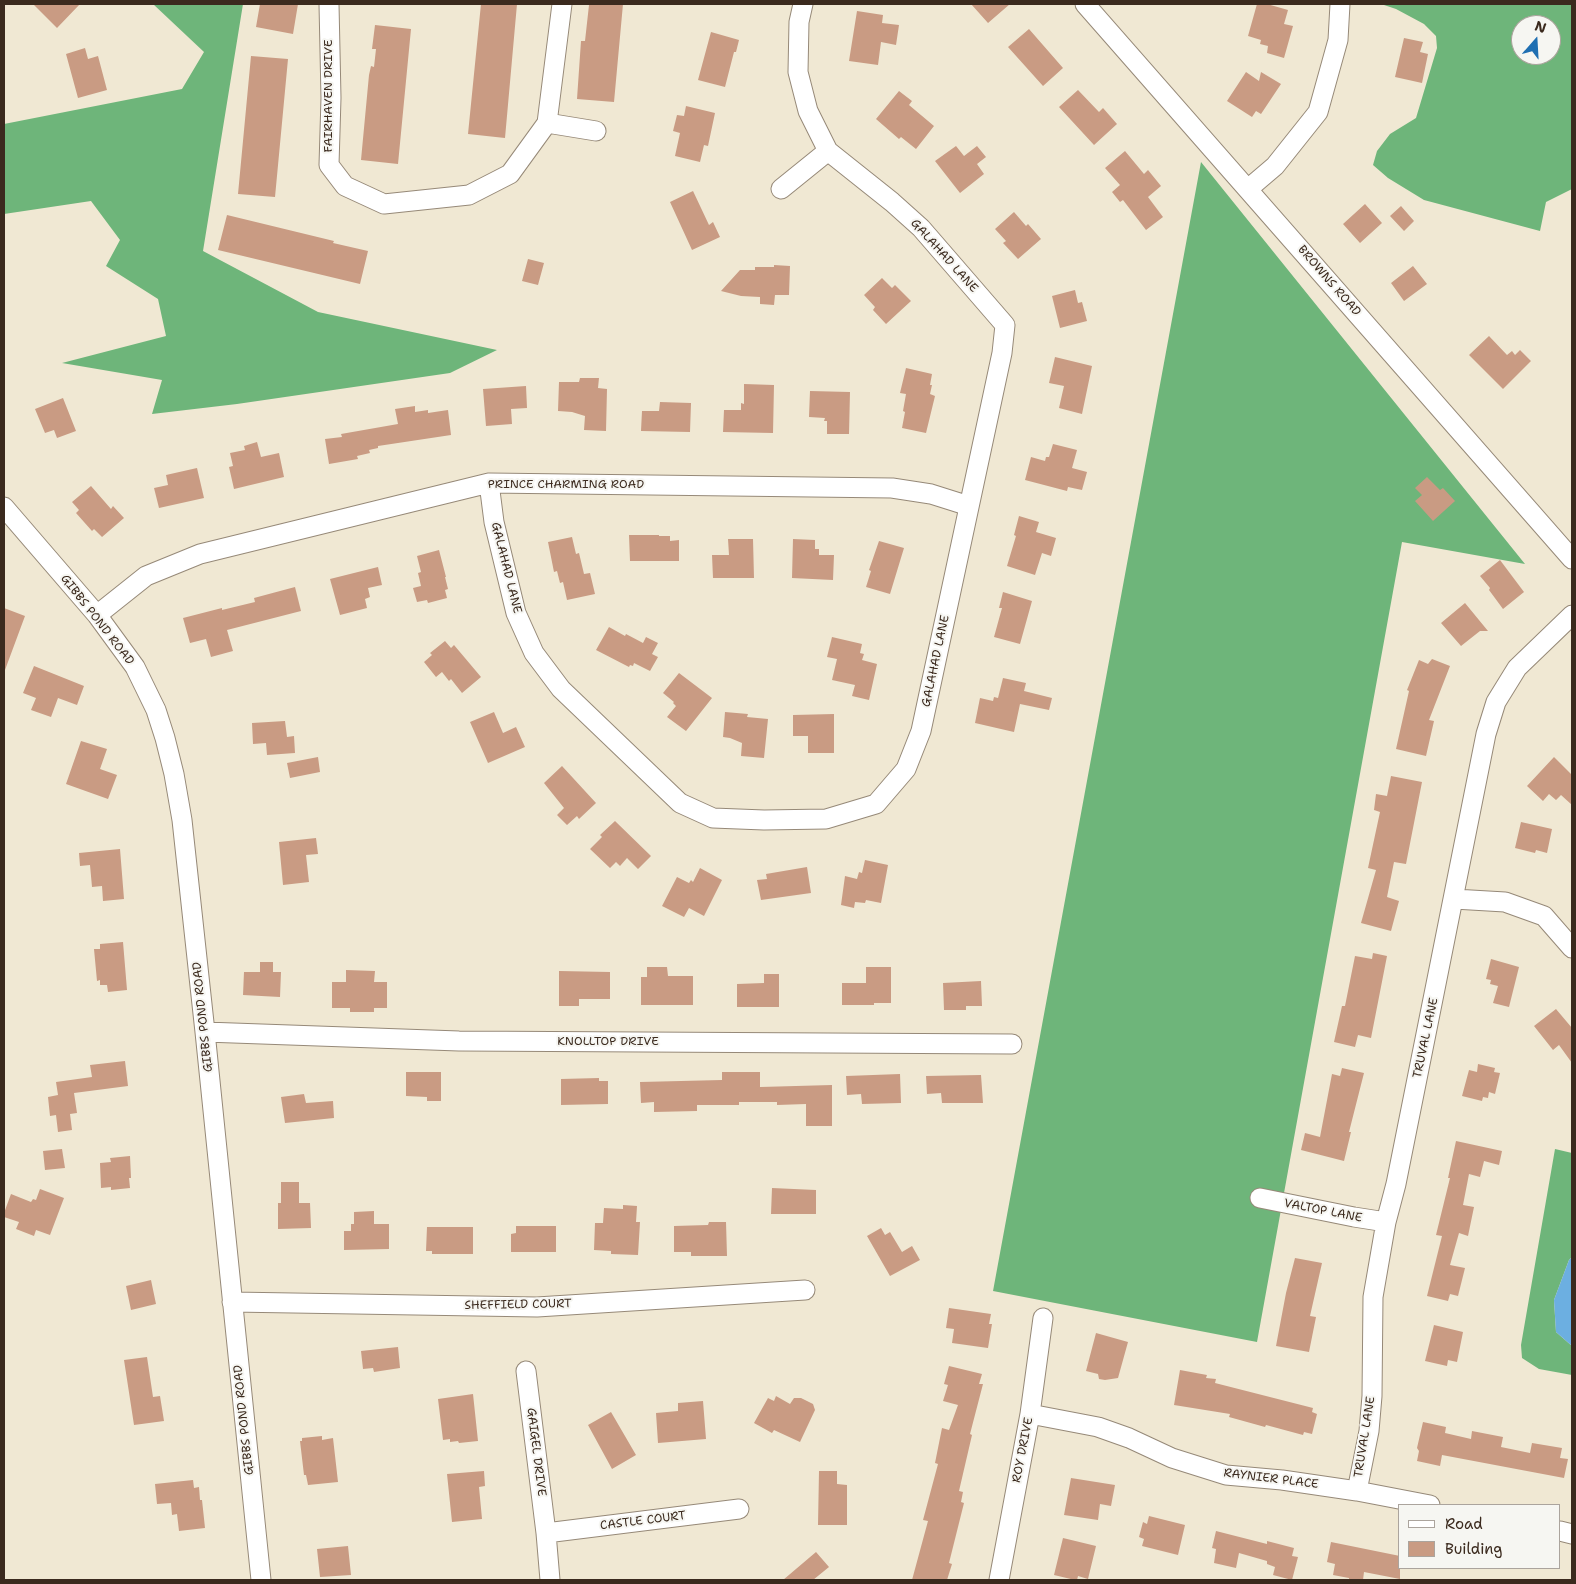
<!DOCTYPE html>
<html>
<head>
<meta charset="utf-8">
<style>
	body { margin:0 }
	#map { position:relative; width:1576px; height:1584px; overflow:hidden; background:#f0e8d3; font-family:"Shantell Sans",sans-serif }
	canvas { display:block }
	.frame { position:absolute; inset:0; border:5px solid #3b2a1e; pointer-events:none }
	.legend { position:absolute; left:1398px; top:1504px; width:162px; height:65px; box-sizing:border-box; background:#f6f6f2; border:1px solid #aba49d; margin:0; padding:6px 9px; list-style:none; font-size:15px; color:#3b2a1e }
	.legend li { display:flex; align-items:center; gap:10px; height:25px }
	.legend b { width:25px; border:1px solid #aba49d }
	.north { position:absolute; left:1511px; top:15px; width:50px; height:50px; box-sizing:border-box; background:#f6f6f2; border:1px solid #aba49d; border-radius:50%; rotate:19deg; font-size:14px; font-weight:700; line-height:20px; text-align:center; color:#3b2a1e }
	.north::after { content:''; display:block; margin:auto; width:18px; height:22px; background:#1f6fb2; clip-path:polygon(50% 0,100% 100%,50% 72%,0 100%) }
</style>
</head>
<body>
<div id="map">
<canvas width="1576" height="1584"></canvas>
<div class="frame"></div>
<ul class="legend">
<li><b style="height:6px;background:#fff"></b>Road</li>
<li><b style="height:14px;background:#c99b83"></b>Building</li>
</ul>
<div class="north">N</div>
</div>
<script>
const ctx = document.querySelector('canvas').getContext('2d');
ctx.lineJoin = 'round';
function fillPath(path, color) {
  ctx.fillStyle = color;
  ctx.fill(path, 'evenodd');
}
function toPath(rows) {
  const path = new Path2D();
  for (const r of rows) {
    path.moveTo(r[0], r[1]);
    for (let i = 2; i < r.length; i += 2) path.lineTo(r[i], r[i + 1]);
  }
  return path;
}
function strokePath(path, color, width, dash) {
  ctx.strokeStyle = color;
  ctx.lineWidth = width;
  ctx.lineCap = dash ? 'butt' : 'round';
  ctx.setLineDash(dash || []);
  ctx.stroke(path);
}
function label(font, color, halo, rows, align = 'center') {
  ctx.font = font + ' "Shantell Sans",sans-serif';
  ctx.lineWidth = 4;
  ctx.setLineDash([]);
  ctx.textBaseline = 'middle';
  ctx.strokeStyle = halo;
  ctx.fillStyle = color;
  for (const [text, x, y, turn = 0] of rows) {
    ctx.save();
    ctx.translate(x, y);
    ctx.rotate((+turn || 0) * Math.PI / 180);
    ctx.textAlign = isNaN(turn) ? turn : align;
    if (halo) ctx.strokeText(text, 0, 0);
    ctx.fillText(text, 0, 0);
    ctx.restore();
  }
}
fillPath(toPath([
	[153,4,243,4,203,251,318,312,497,350,450,373,237,404,152,414,162,380,62,363,166,336,158,299,106,266,120,240,91,201,4,214,4,124,182,89,204,52],
	[1381,4,1572,4,1572,189,1546,202,1540,231,1424,200,1388,178,1373,165,1377,151,1390,134,1416,118,1437,48,1436,36,1424,24,1396,9],
	[1521,25,1551,25,1551,55,1521,55],
	[1201,162,1525,564,1402,542,1257,1342,993,1291],
	[1555,1149,1572,1153,1572,1257,1569,1260,1554,1300,1556,1332,1572,1346,1572,1375,1539,1369,1522,1358,1521,1345]
]), '#6eb57a');
fillPath(toPath([
	[1572,1257,1572,1346,1556,1332,1554,1300,1569,1260]
]), '#6cafe1');
fillPath(toPath([
	[33,4,80,4,57,28],
	[260,4,298,4,293,34,256,27],
	[481,4,517,4,505,138,468,134],
	[594,4,623,4,614,102,577,99,581,41,585,41,589,5,594,5],
	[971,4,1010,4,988,23],
	[1257,4,1267,4,1288,10,1284,24,1293,26,1284,58,1267,53,1268,46,1260,44,1261,40,1248,36],
	[857,11,883,15,882,23,899,25,896,45,881,42,878,65,849,61],
	[375,25,411,29,398,164,361,160,369,75,371,66,374,67,376,49,372,49],
	[1029,29,1063,68,1043,86,1008,47],
	[711,32,739,40,736,52,734,52,725,87,698,80],
	[1404,38,1423,42,1420,52,1428,54,1422,83,1395,77],
	[85,48,88,59,98,56,107,90,78,98,66,54],
	[251,56,288,59,275,197,238,194],
	[1246,72,1259,81,1261,72,1281,84,1261,114,1256,111,1252,117,1227,101],
	[1078,90,1099,112,1103,108,1117,124,1094,145,1059,107],
	[899,91,912,101,909,105,934,126,916,149,901,137,899,139,876,119],
	[686,106,715,113,708,146,704,145,700,162,675,156,680,133,673,131,677,115,684,116],
	[956,146,964,156,977,146,986,157,977,164,984,174,960,193,935,161],
	[1125,151,1144,174,1148,170,1161,186,1148,197,1163,217,1146,230,1123,200,1120,202,1112,192,1120,185,1105,168],
	[693,191,709,225,713,222,720,237,692,250,670,202],
	[1365,204,1382,223,1360,243,1343,224],
	[1401,206,1414,221,1404,231,1390,216],
	[1014,212,1026,226,1028,224,1041,239,1018,259,1003,243,1006,241,995,229],
	[227,215,334,241,333,243,368,251,360,284,218,250],
	[528,259,544,263,538,285,522,281],
	[774,265,790,266,789,295,775,295,774,305,760,304,760,297,741,296,721,291,740,270,755,270,755,267,774,267],
	[1413,266,1427,284,1404,301,1391,283],
	[882,278,892,288,895,285,911,301,886,324,873,310,875,307,864,295],
	[1075,290,1078,303,1082,302,1087,321,1060,328,1052,296],
	[1489,336,1507,355,1512,351,1515,355,1520,350,1531,361,1503,389,1469,355],
	[1055,357,1092,366,1082,414,1059,408,1064,386,1049,383],
	[906,368,932,374,930,385,932,385,930,394,935,396,926,433,902,428,905,412,903,411,906,394,900,393],
	[580,378,599,378,598,388,607,389,606,431,584,430,585,416,572,412,558,411,559,382,579,382],
	[744,384,774,385,773,433,723,432,724,410,741,410,741,403,744,404],
	[526,386,527,408,511,409,512,424,486,426,483,389],
	[810,391,850,392,849,434,827,434,827,421,824,421,825,418,809,417],
	[63,398,76,431,57,438,54,430,45,433,35,409],
	[660,402,691,403,690,432,641,431,642,411,659,411],
	[415,406,415,412,428,410,428,413,448,410,451,435,378,446,378,448,369,450,370,453,357,456,358,459,329,464,325,439,342,437,341,434,398,424,395,409],
	[257,442,261,457,279,453,284,477,234,489,229,467,233,466,230,453,245,450,244,446],
	[1053,444,1077,450,1072,468,1087,472,1082,490,1068,487,1067,491,1025,480,1031,457,1045,461,1046,457,1049,457],
	[197,468,204,498,159,508,154,488,168,485,166,475],
	[1427,477,1440,490,1443,488,1455,501,1433,521,1415,501,1422,495,1415,488],
	[91,486,111,509,113,506,124,518,102,537,94,529,92,531,76,513,79,510,72,502],
	[1019,516,1039,522,1036,532,1056,538,1051,556,1042,553,1035,575,1007,566,1016,536,1014,535],
	[629,535,659,535,659,536,670,536,670,541,679,540,679,561,630,561],
	[572,537,576,554,579,553,584,574,590,573,595,594,567,600,563,582,560,583,557,571,554,572,548,542],
	[728,539,753,539,754,578,713,578,712,555,729,555],
	[793,539,815,540,815,549,819,549,819,555,834,555,833,580,792,578],
	[879,541,904,548,890,594,866,587,871,571,869,570],
	[439,550,446,577,445,577,448,589,445,590,447,598,428,603,427,600,417,602,413,588,421,586,418,573,421,572,417,556],
	[1500,560,1524,592,1503,609,1489,590,1490,588,1480,576],
	[378,567,382,585,368,588,370,597,365,599,367,608,340,615,330,579],
	[295,587,301,611,227,630,233,651,211,657,206,639,190,643,183,618,222,608,222,610,255,602,254,598],
	[1003,592,1032,601,1020,644,994,637,1002,608,999,608],
	[1465,603,1488,631,1480,631,1461,646,1441,623],
	[4,608,25,616,5,670,4,670],
	[609,627,625,636,626,634,643,643,646,637,658,643,652,654,658,657,650,671,634,663,633,666,630,665,629,667,596,650],
	[832,637,862,644,860,653,864,654,862,660,877,664,869,700,852,696,855,685,832,680,837,659,827,657],
	[445,641,451,648,454,645,481,677,462,693,451,679,449,681,442,672,436,677,424,662,432,655,430,653],
	[1432,659,1450,666,1429,720,1434,721,1426,756,1396,749,1409,691,1407,690,1419,660,1428,664],
	[34,666,84,686,77,705,58,698,51,717,31,710,36,698,23,693],
	[679,673,712,698,686,731,667,717,676,706,673,703,674,702,663,693],
	[1003,678,1026,683,1024,691,1052,698,1049,710,1020,704,1014,732,975,723,980,698,993,701,994,697,998,698],
	[494,712,503,733,516,727,525,747,488,763,470,722],
	[725,712,748,714,747,717,768,719,764,758,741,756,742,743,730,738,723,737],
	[834,714,834,753,808,753,808,736,793,736,793,715],
	[285,721,287,737,294,736,295,753,267,755,266,743,253,744,252,723],
	[81,741,107,749,100,769,117,775,108,799,66,784],
	[318,757,320,772,290,778,287,763],
	[1554,757,1572,775,1572,805,1561,795,1556,800,1549,794,1543,801,1527,786],
	[562,766,596,803,579,819,577,816,567,825,557,815,564,808,544,783],
	[1391,776,1422,782,1406,864,1394,862,1387,897,1399,901,1391,931,1361,923,1376,870,1368,868,1380,812,1374,810,1376,794,1387,796],
	[615,821,651,856,638,869,627,858,620,866,616,862,610,868,590,849,602,837,600,835],
	[1521,822,1552,829,1547,853,1536,850,1535,853,1515,848],
	[316,838,318,854,306,855,309,882,283,885,279,842],
	[120,849,124,899,103,901,102,886,92,887,90,865,80,866,79,853],
	[865,860,888,865,881,903,866,900,865,903,855,902,854,908,841,905,845,876,857,879,859,872,862,873],
	[807,867,811,893,761,900,757,880,767,879,766,874],
	[700,868,722,880,704,916,689,908,684,917,662,906,677,877,689,883,691,880,693,882],
	[123,942,127,990,108,992,107,985,100,985,100,980,97,981,94,949,100,949,100,944],
	[1373,953,1387,956,1371,1038,1358,1035,1355,1047,1334,1042,1342,1006,1345,1006,1355,956,1372,959],
	[1491,959,1519,967,1509,1007,1493,1003,1498,986,1490,984,1491,980,1486,979],
	[260,962,273,962,273,972,281,972,280,997,243,995,244,972,260,972],
	[647,967,667,967,668,976,693,976,693,1005,641,1005,641,977,647,977],
	[866,967,891,967,891,1003,874,1003,874,1005,842,1005,842,983,866,983],
	[346,970,375,971,374,982,387,982,387,1008,374,1008,374,1012,350,1012,350,1008,332,1008,332,982,346,982],
	[559,971,610,972,610,999,579,999,579,1006,559,1006],
	[764,974,779,974,779,1007,737,1007,737,984,764,983],
	[981,981,982,1006,966,1006,966,1010,944,1010,943,983],
	[1556,1009,1572,1028,1572,1063,1559,1045,1553,1050,1534,1026],
	[125,1061,128,1086,74,1093,77,1113,70,1114,72,1130,58,1132,56,1115,50,1116,48,1097,58,1095,56,1082,92,1077,90,1065],
	[1478,1064,1495,1068,1494,1072,1500,1073,1495,1094,1489,1092,1488,1098,1483,1097,1482,1101,1462,1096,1469,1070,1477,1072],
	[1342,1068,1364,1073,1349,1132,1351,1132,1344,1161,1301,1150,1305,1133,1320,1137,1332,1074,1340,1076],
	[406,1072,441,1072,441,1101,427,1101,427,1097,406,1096],
	[722,1072,760,1072,760,1087,832,1085,832,1126,806,1126,806,1104,777,1105,777,1102,739,1102,739,1105,697,1105,697,1111,654,1112,654,1102,641,1103,640,1082,722,1080],
	[900,1074,901,1103,862,1104,861,1094,847,1095,846,1076],
	[981,1075,983,1103,942,1103,941,1093,927,1094,926,1076],
	[599,1078,599,1081,608,1081,608,1104,561,1105,561,1079],
	[304,1094,306,1103,333,1101,334,1118,285,1123,281,1097],
	[1456,1141,1502,1151,1499,1165,1484,1161,1480,1177,1469,1174,1463,1205,1474,1207,1468,1236,1459,1233,1450,1265,1465,1268,1458,1296,1450,1294,1448,1301,1427,1296,1442,1236,1436,1235,1450,1178,1448,1178],
	[62,1149,65,1168,45,1170,43,1151],
	[130,1156,131,1178,129,1178,130,1188,111,1190,111,1187,101,1188,100,1163,111,1162,110,1158],
	[281,1182,299,1182,299,1203,310,1203,311,1228,278,1229,278,1203,281,1203],
	[772,1188,816,1190,816,1214,771,1214],
	[40,1189,64,1198,50,1235,36,1230,34,1236,16,1229,19,1222,4,1217,4,1213,11,1194,31,1202,33,1199,36,1200],
	[623,1205,637,1206,636,1222,640,1222,638,1255,611,1254,611,1251,594,1250,595,1223,603,1223,604,1208,623,1209],
	[374,1211,374,1224,389,1224,389,1249,344,1250,344,1231,351,1231,351,1224,354,1224,354,1212],
	[709,1222,726,1222,727,1256,691,1256,691,1252,674,1252,674,1226,708,1225],
	[516,1226,556,1226,556,1252,511,1252,511,1234,516,1233],
	[427,1227,473,1227,473,1254,432,1254,432,1251,426,1251],
	[881,1228,885,1235,890,1232,902,1252,912,1246,920,1260,890,1276,867,1236],
	[1295,1258,1322,1263,1310,1316,1316,1317,1309,1352,1276,1346,1286,1293],
	[151,1280,156,1304,131,1310,126,1286],
	[949,1308,991,1314,989,1324,992,1324,988,1348,952,1343,954,1329,946,1328],
	[1434,1325,1463,1332,1457,1362,1448,1360,1447,1366,1425,1361],
	[1096,1333,1128,1342,1118,1378,1105,1380,1099,1379,1098,1374,1086,1371],
	[398,1347,400,1368,374,1372,373,1368,363,1369,361,1351],
	[147,1357,153,1397,160,1396,164,1421,134,1425,124,1360],
	[949,1366,982,1374,979,1384,983,1384,970,1434,972,1435,959,1491,963,1492,961,1502,964,1503,949,1563,952,1564,947,1580,912,1580,928,1521,923,1520,938,1464,935,1463,942,1428,949,1430,958,1405,943,1401,948,1385,944,1384],
	[1180,1370,1207,1375,1206,1378,1216,1379,1215,1383,1313,1408,1312,1412,1317,1414,1312,1434,1304,1432,1303,1435,1266,1425,1265,1427,1229,1417,1230,1414,1174,1405],
	[473,1394,478,1441,459,1443,458,1441,450,1442,450,1439,443,1440,438,1399],
	[776,1396,790,1404,794,1398,801,1398,813,1404,815,1410,800,1442,774,1430,772,1433,754,1423,768,1398,774,1401],
	[703,1401,706,1439,658,1443,656,1413,678,1411,678,1403],
	[611,1412,636,1455,612,1469,588,1425],
	[1423,1422,1446,1427,1445,1433,1471,1439,1472,1431,1503,1437,1501,1447,1530,1453,1532,1443,1562,1448,1560,1458,1568,1459,1564,1478,1442,1455,1440,1466,1417,1461,1419,1451,1417,1448],
	[322,1436,322,1440,333,1438,338,1482,308,1485,306,1475,304,1475,300,1441,302,1441,302,1438],
	[484,1471,485,1486,479,1487,482,1519,452,1522,447,1474],
	[819,1471,837,1471,837,1484,847,1485,847,1525,818,1525],
	[1071,1478,1115,1485,1111,1506,1100,1504,1098,1520,1064,1515],
	[193,1480,194,1488,199,1487,200,1500,202,1500,205,1528,179,1531,177,1514,172,1515,171,1503,157,1504,155,1484],
	[1149,1516,1185,1525,1178,1555,1142,1546,1144,1539,1139,1537,1143,1522,1147,1524],
	[1216,1531,1267,1544,1267,1541,1294,1548,1292,1556,1298,1557,1292,1580,1273,1575,1275,1567,1267,1564,1267,1561,1239,1553,1236,1568,1214,1563,1216,1549,1212,1548],
	[1063,1538,1096,1546,1088,1579,1078,1576,1077,1580,1075,1580,1054,1575],
	[1331,1542,1400,1556,1400,1579,1364,1572,1363,1580,1349,1580,1349,1578,1333,1575,1335,1564,1327,1562],
	[348,1546,351,1575,320,1577,317,1549],
	[816,1552,829,1567,813,1580,783,1580]
]), '#c99b83');
const minor = toPath([
	[329,4,331,98,329,165,345,186,384,204,469,195,510,174,547,123,562,4],
	[1085,4,1572,559],
	[547,123,596,131],
	[781,189,828,151],
	[1248,189,1275,166,1318,112,1338,40,1340,4],
	[489,483,494,522,516,613,534,653,561,689,680,803,713,818,764,820,826,819,876,804,906,769,921,731,1002,353,1005,325,921,228,892,202,828,151,808,111,798,72,799,22,803,4],
	[4,507,97,615,135,667,156,710,165,738,174,774,182,820,205,1032,261,1580],
	[97,615,146,576,200,554,489,483,892,488,931,494,969,506],
	[1454,899,1505,902,1544,916,1572,948],
	[205,1032,459,1041,1012,1044],
	[1260,1198,1354,1217,1386,1222],
	[232,1302,537,1307,805,1290],
	[526,1371,546,1533,550,1580],
	[1030,1414,1098,1427,1129,1438,1172,1458,1226,1475,1282,1480,1357,1491,1430,1505],
	[1357,1491,1369,1431,1372,1396,1373,1297,1386,1222,1396,1184,1486,734,1496,702,1517,668,1572,615],
	[1560,1531,1572,1534],
	[546,1533,739,1509],
	[999,1580,1030,1414,1043,1318]
]);
strokePath(minor, '#968978', 21);
strokePath(minor, '#fff', 19);
label('12px', '#3b2a1e', '#f6f6f2', [
	["FAIRHAVEN DRIVE",329,96,-90],
	["GALAHAD LANE",944,256,48],
	["BROWNS ROAD",1329,281,49],
	["PRINCE CHARMING ROAD",566,485],
	["GALAHAD LANE",506,568,76],
	["GIBBS POND ROAD",97,620,52],
	["GALAHAD LANE",936,661,-78],
	["GIBBS POND ROAD",203,1017,-96],
	["TRUVAL LANE",1426,1038,-78],
	["KNOLLTOP DRIVE",608,1042],
	["VALTOP LANE",1323,1211,11],
	["SHEFFIELD COURT",518,1305,-1],
	["GIBBS POND ROAD",244,1420,-96],
	["TRUVAL LANE",1365,1437,-81],
	["ROY DRIVE",1023,1450,-79],
	["GAIGEL DRIVE",536,1452,83],
	["RAYNIER PLACE",1271,1479,7],
	["CASTLE COURT",643,1521,-7]
]);
</script>
</body>
</html>
